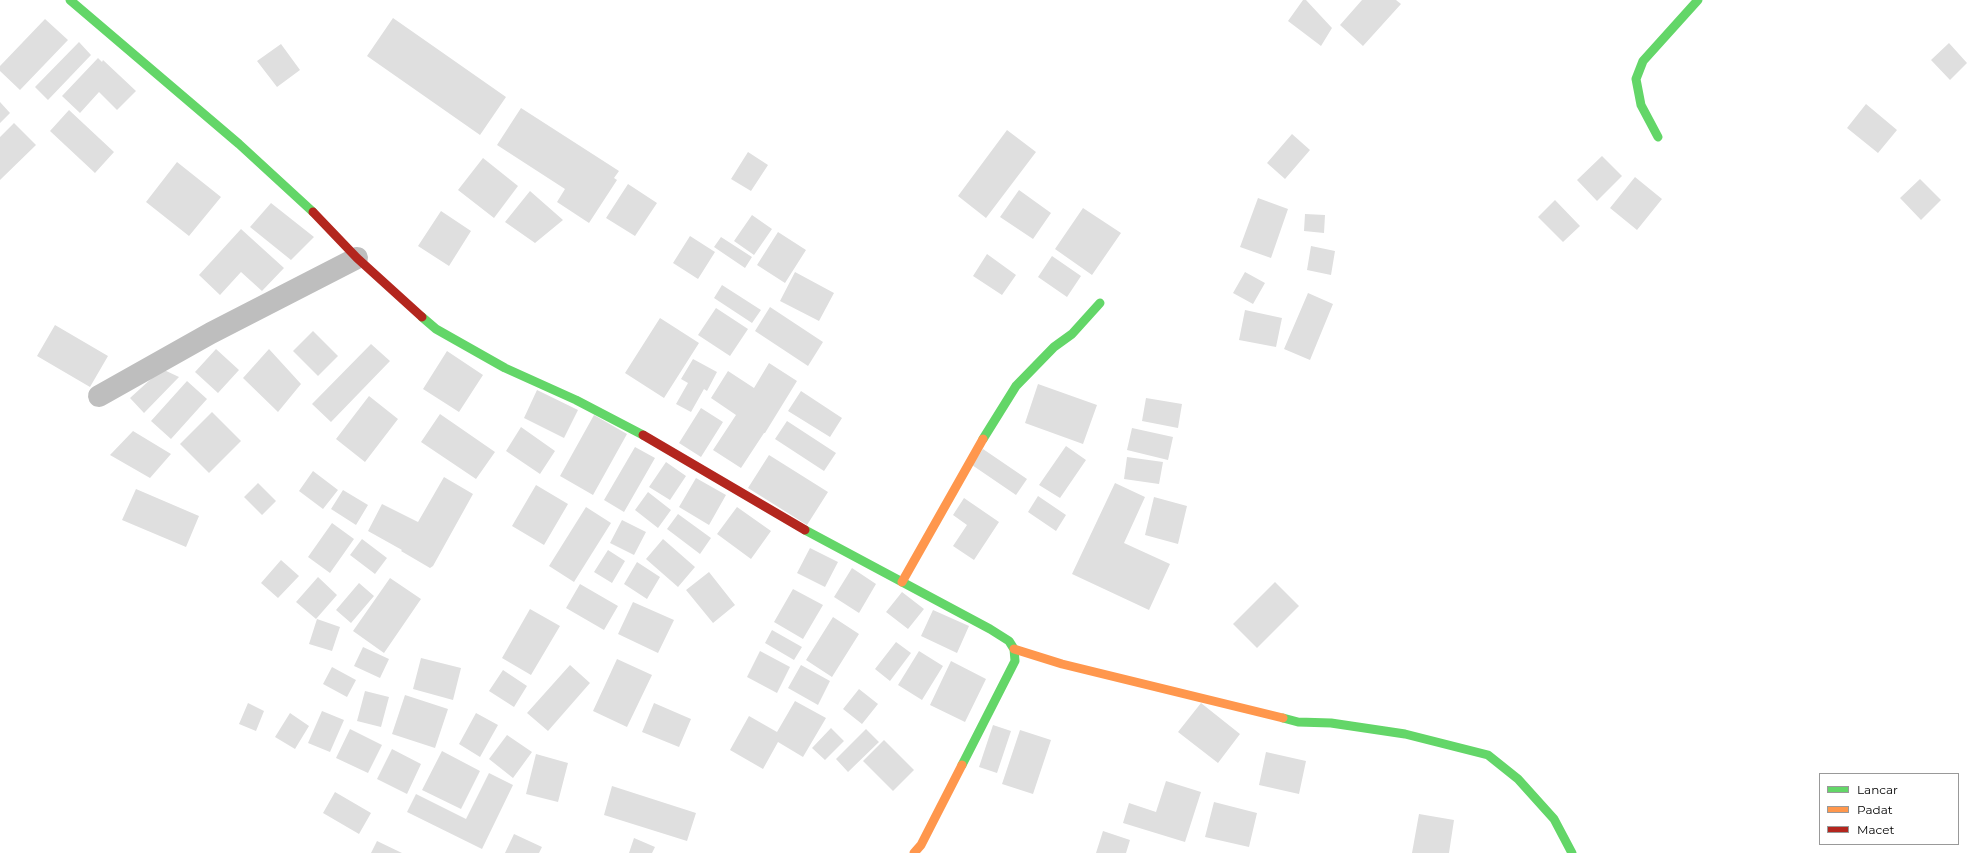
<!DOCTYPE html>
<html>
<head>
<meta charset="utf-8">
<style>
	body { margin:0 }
	#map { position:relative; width:1967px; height:853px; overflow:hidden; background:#fff; font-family:Montserrat,sans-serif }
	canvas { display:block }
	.legend { position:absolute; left:1819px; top:773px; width:140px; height:72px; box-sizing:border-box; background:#fff; border:1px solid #999; margin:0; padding:5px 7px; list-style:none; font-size:12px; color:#000 }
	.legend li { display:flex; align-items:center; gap:8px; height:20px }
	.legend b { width:20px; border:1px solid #999 }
</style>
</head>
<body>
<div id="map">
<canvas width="1967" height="853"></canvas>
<ul class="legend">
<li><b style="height:5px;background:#63d668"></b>Lancar</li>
<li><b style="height:5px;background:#ff974d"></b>Padat</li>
<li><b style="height:5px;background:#b3261e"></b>Macet</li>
</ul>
</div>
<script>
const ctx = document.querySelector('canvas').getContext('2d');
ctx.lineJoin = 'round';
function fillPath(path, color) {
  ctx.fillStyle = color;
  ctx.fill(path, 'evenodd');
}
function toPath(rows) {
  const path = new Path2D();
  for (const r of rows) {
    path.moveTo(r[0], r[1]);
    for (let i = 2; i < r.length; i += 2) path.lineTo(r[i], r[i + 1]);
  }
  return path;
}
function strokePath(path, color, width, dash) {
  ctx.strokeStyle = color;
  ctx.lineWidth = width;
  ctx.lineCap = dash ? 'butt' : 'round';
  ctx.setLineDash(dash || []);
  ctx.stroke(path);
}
fillPath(toPath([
	[1303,0,1306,0,1332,28,1321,46,1288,21],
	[1362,0,1396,0,1401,4,1363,46,1340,25],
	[393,18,506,97,480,135,367,56],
	[45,19,68,40,20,90,0,71,0,66],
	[79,42,91,55,48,100,35,87],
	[1949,43,1967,63,1950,80,1931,60],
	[281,44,300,70,277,87,257,61],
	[98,58,102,62,103,60,136,91,117,110,99,92,80,113,62,96],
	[0,102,10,113,0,123],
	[1866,104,1897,130,1878,153,1847,128],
	[521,108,619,171,614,178,617,180,589,223,557,202,565,189,497,145],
	[69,110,114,152,95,173,50,131],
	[14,123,36,145,0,180,0,137],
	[1007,130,1036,152,986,218,958,196],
	[1292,134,1310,150,1285,179,1267,163],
	[748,152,768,165,751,191,731,179],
	[1602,156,1622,176,1597,201,1577,180],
	[483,158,518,186,494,218,458,190],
	[177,162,221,197,189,236,146,202],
	[1635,177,1662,199,1637,230,1610,208],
	[1920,179,1941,200,1921,220,1900,198],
	[628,184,657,203,635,236,606,218],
	[1019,190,1051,213,1033,239,1000,217],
	[530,191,563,220,535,243,505,222],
	[1258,198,1288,209,1271,258,1240,247],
	[1555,200,1580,226,1563,242,1538,217],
	[271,203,314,237,291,260,250,227],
	[1083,208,1121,233,1092,275,1055,249],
	[441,211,471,231,449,266,418,246],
	[1305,214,1325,215,1324,233,1304,231],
	[752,215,772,229,754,255,734,241],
	[241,229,284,268,262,291,241,272,220,295,199,275],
	[778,232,806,250,785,283,757,265],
	[690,236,715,252,698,279,673,263],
	[721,237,752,257,745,268,714,247],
	[1311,246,1335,251,1331,275,1307,270],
	[987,254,1016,275,1002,295,973,276],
	[1052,256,1081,276,1067,297,1038,277],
	[795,272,834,293,819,321,780,301],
	[1245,272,1265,283,1253,304,1233,293],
	[722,285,761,310,752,323,714,298],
	[1308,293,1333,304,1310,360,1284,349],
	[770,307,823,342,808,366,755,331],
	[716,308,748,329,730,356,698,335],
	[1245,310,1282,318,1276,347,1239,340],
	[660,318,699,343,664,398,625,373],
	[55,325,108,356,90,387,37,356],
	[313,331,338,356,318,376,293,351],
	[371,344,390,361,331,422,312,404],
	[216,349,239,370,218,393,195,372],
	[269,349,301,384,278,412,243,378],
	[447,351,483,375,459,412,423,389],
	[693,359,717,372,707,391,704,389,691,412,676,404,688,383,681,379],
	[769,363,797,381,765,433,764,433,741,468,713,450,736,415,711,398,728,371,754,388],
	[162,369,179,377,144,413,130,398],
	[187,381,207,399,171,439,151,421],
	[1038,384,1097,405,1083,444,1025,423],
	[537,390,578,410,564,438,524,418],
	[801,391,842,418,830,437,788,411],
	[369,396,398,419,365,462,336,439],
	[1146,398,1182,404,1178,428,1142,421],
	[701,408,723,422,701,457,679,443],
	[212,412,241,441,209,473,180,444],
	[440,414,495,452,476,479,421,442],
	[594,415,627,434,593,495,560,476],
	[787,421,836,453,824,471,775,439],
	[521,427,555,451,540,474,506,451],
	[1132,428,1173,437,1168,460,1127,450],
	[133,431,171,454,150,478,110,455],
	[1066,446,1086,460,1060,498,1039,485],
	[635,447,655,458,624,512,604,500],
	[983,449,1027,479,1016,495,972,465],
	[769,455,828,492,807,525,748,488],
	[1127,457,1163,462,1159,484,1124,479],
	[666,462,686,476,670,500,649,487],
	[313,471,338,490,323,509,299,491],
	[444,477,473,494,433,566,430,568,401,551,402,550,368,531,382,504,418,522],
	[696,478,726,495,709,525,679,507],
	[258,483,276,501,262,515,244,497],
	[1115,483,1145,497,1124,543,1170,564,1149,610,1072,574],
	[536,485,568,504,544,545,512,526],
	[136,489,199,516,186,547,122,520],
	[343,490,368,505,356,525,331,509],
	[648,492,671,510,658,528,635,510],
	[1038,496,1066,515,1056,531,1028,512],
	[1154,497,1187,506,1178,544,1145,535],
	[964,498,999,522,974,560,953,546,967,525,953,515],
	[586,507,611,523,574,582,549,566],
	[737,507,771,531,751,559,717,534],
	[678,514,711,538,700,554,667,529],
	[622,520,646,532,634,555,610,543],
	[332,523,354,539,330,573,308,557],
	[362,539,387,558,375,574,350,555],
	[663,539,695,567,678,587,646,559],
	[810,548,838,562,825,587,797,573],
	[608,550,625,561,612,583,594,572],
	[281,560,299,576,278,598,261,583],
	[637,562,660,577,647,599,624,584],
	[852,568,876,584,859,613,834,597],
	[709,572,735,605,713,623,686,590],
	[318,577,337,595,316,619,296,602],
	[390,578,421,599,384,653,353,631],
	[1275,582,1299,606,1257,648,1233,624],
	[359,583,374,596,351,623,336,610],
	[580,584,618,606,604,630,566,608],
	[793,589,823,605,803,639,774,622],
	[902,592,924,609,908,629,886,612],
	[633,602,674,620,658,653,618,634],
	[530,609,560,626,531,675,502,658],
	[933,610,969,626,957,653,921,636],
	[833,617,859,634,832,677,806,660],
	[317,619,340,627,332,651,309,644],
	[772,630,802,647,794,660,765,643],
	[896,642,911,653,890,681,875,669],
	[363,647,389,659,380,678,354,666],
	[760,651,790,667,777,693,747,677],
	[919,651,943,666,922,700,898,685],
	[421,658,461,668,453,700,413,689],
	[617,659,652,675,627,727,593,711],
	[951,661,986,679,965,722,930,705],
	[570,665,590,683,548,731,527,713],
	[801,665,830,681,818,705,788,688],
	[332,667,356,680,347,697,323,684],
	[503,670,527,686,514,707,489,691],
	[859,689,878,704,862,724,843,709],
	[365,691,389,697,381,727,357,721],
	[405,695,448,709,435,748,392,734],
	[795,701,826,718,803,757,778,742,763,769,730,750,749,716,777,732],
	[248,703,264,711,256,731,239,724],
	[654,703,691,719,679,747,642,732],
	[1201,703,1240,734,1218,763,1178,732],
	[322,711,344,720,330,752,308,743],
	[290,713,309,726,295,749,275,737],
	[476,713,498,725,480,757,459,744],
	[993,725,1011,731,997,773,979,767],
	[831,728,844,741,825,760,812,748],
	[350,729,382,745,368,773,336,758],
	[866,729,879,742,848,772,836,759],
	[1020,730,1051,740,1033,794,1002,784],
	[507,735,532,752,513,778,489,759],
	[884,740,914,770,893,791,863,761],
	[392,749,421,764,407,794,377,779],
	[442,751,480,771,461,809,422,790],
	[1266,752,1306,761,1299,794,1259,785],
	[536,754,568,763,558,802,526,794],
	[489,773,513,785,482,849,407,812,416,794,466,819],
	[1166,781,1201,792,1185,842,1123,823,1129,803,1156,812],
	[612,786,696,813,687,841,604,815],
	[335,792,371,813,359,834,323,813],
	[1214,802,1257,813,1249,847,1205,837],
	[1419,814,1454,820,1449,853,1412,853],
	[1103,831,1130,840,1126,853,1096,853],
	[514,834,542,847,539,853,505,853],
	[634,838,655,847,652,853,629,853],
	[377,841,402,853,371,853]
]), '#dfdfdf');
strokePath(toPath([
	[99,396,211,333,357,258]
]), '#bebebe', 22);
strokePath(toPath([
	[70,0,239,144,313,212],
	[1658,137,1641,105,1636,79,1643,61,1698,0],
	[422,317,436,329,505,368,576,400,643,435],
	[983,439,1016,386,1054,347,1072,334,1100,303],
	[805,530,990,629,1009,641,1014,649,1015,661,962,765],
	[1283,718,1298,722,1331,723,1405,734,1488,755,1518,779,1554,819,1572,853]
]), '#63d668', 9);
strokePath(toPath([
	[902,582,983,439],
	[1014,649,1062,664,1283,718],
	[914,853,921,845,962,765]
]), '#ff974d', 9);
strokePath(toPath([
	[313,212,357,258,422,317],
	[643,435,805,530]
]), '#b3261e', 9);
</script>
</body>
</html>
